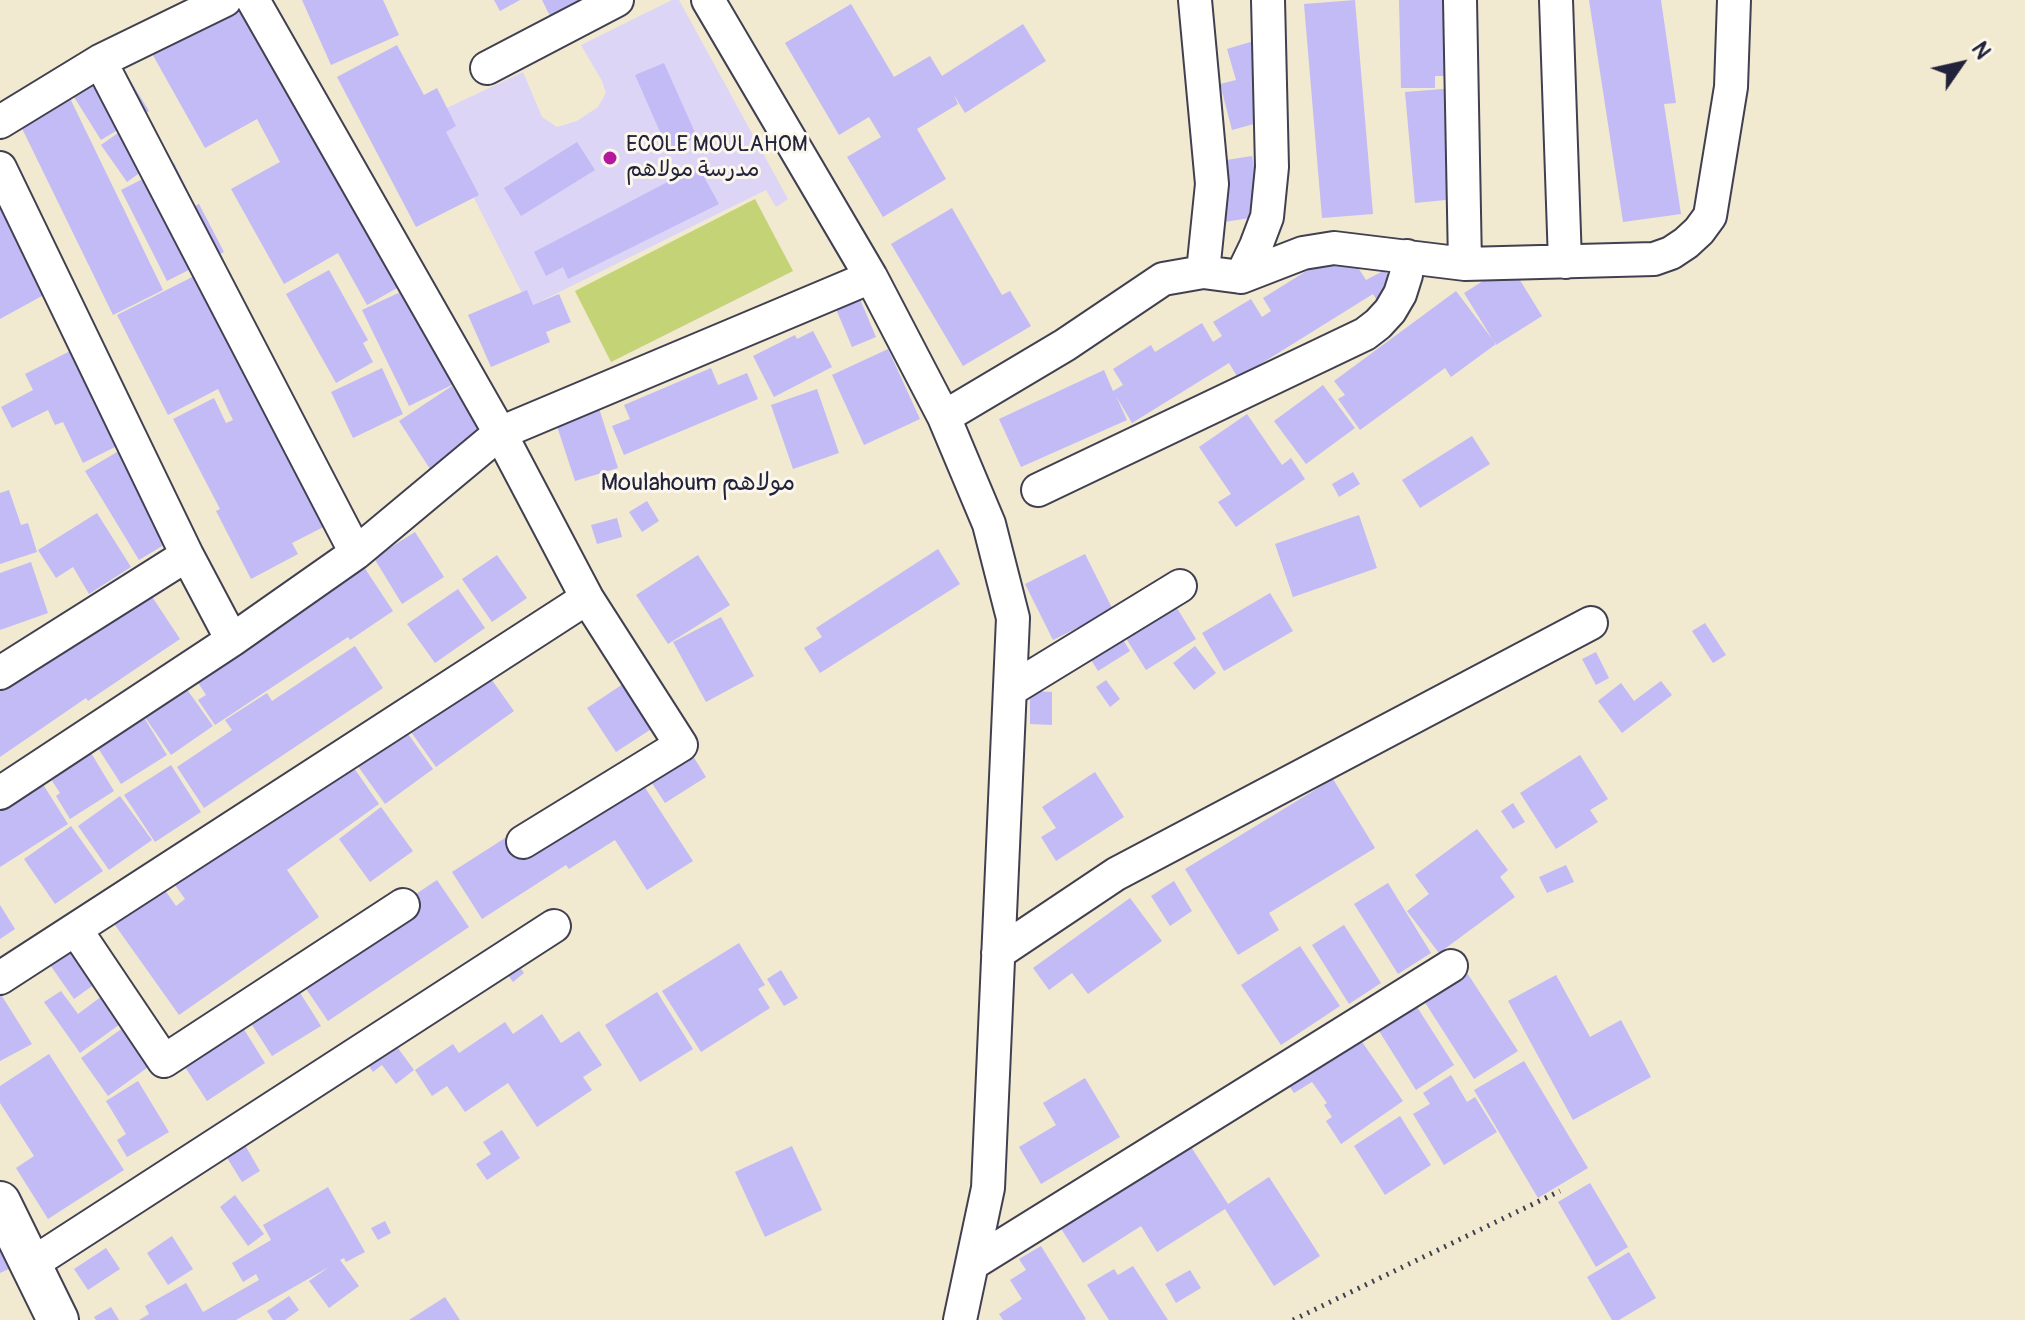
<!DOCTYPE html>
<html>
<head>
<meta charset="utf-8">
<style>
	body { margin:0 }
	#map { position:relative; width:2025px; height:1320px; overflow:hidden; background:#f1e9d0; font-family:Pangolin,sans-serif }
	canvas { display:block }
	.north { position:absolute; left:1921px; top:24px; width:80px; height:80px; -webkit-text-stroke:6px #fbf7ec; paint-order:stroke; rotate:56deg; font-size:22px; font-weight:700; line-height:32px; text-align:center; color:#22223b }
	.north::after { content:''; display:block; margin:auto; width:28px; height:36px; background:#22223b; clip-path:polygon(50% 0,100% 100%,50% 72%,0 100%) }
</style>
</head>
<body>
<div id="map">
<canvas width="2025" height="1320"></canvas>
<div class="north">N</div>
</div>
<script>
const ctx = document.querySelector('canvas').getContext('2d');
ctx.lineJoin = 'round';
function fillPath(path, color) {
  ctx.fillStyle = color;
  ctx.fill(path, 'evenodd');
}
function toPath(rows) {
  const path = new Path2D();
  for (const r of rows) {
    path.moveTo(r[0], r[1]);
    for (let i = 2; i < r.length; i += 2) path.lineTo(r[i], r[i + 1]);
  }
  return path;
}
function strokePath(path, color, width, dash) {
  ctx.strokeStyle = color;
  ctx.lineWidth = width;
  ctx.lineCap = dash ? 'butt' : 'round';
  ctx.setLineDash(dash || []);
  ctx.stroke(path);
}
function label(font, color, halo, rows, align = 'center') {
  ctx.font = font + ' Pangolin,"Playpen Sans Arabic",sans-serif';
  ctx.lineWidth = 6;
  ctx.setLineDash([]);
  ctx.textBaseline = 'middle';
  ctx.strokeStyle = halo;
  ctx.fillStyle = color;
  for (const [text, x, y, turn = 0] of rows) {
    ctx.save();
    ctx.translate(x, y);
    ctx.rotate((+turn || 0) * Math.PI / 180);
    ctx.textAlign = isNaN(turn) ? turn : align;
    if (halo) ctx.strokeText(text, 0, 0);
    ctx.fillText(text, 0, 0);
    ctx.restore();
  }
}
fillPath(toPath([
	[672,0,679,0,788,199,776,207,766,190,529,307,432,115,523,72,542,117,557,127,577,121,598,107,606,93,602,81,581,45]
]), '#ddd5f6');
fillPath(toPath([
	[755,199,793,271,611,362,575,291]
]), '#c3d375');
fillPath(toPath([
	[238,0,413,279,367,305,338,253,284,284,231,189,280,162,257,119,205,148,150,50],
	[302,0,383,0,399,35,331,65],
	[494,0,520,0,500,11],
	[542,0,581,0,550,16],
	[1355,0,1373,214,1322,218,1304,4],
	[1399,0,1453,0,1455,76,1435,76,1435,88,1401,88],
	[1589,0,1661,0,1676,103,1664,104,1681,214,1623,222],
	[851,4,894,77,930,56,942,76,1023,24,1046,61,965,113,954,95,958,104,917,129,946,179,883,217,847,157,881,137,869,117,839,135,785,43],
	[1257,40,1265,121,1232,130,1220,84,1236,80,1227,49],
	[397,45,424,95,437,88,456,126,446,132,479,195,416,227,337,77],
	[117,59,149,111,101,140,69,89],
	[664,63,697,137,668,150,635,75],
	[1455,88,1465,198,1415,203,1405,92],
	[66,90,163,290,113,315,15,114],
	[139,118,165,155,127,182,101,145],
	[577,142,595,170,521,216,504,188],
	[1252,156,1263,216,1224,222,1214,162],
	[174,163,195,206,199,204,224,252,167,281,121,190],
	[698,166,719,204,568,279,563,267,546,276,534,252],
	[0,185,60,286,0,319],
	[952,208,1002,295,1010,291,1031,326,963,366,891,244],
	[1345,247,1366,280,1385,270,1395,289,1376,299,1373,294,1238,378,1229,363,1132,423,1116,396,1127,420,1021,467,999,419,1104,370,1113,391,1123,385,1113,369,1151,345,1155,352,1202,323,1213,342,1222,336,1213,322,1251,299,1262,317,1271,311,1263,298],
	[222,262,351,513,292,543,298,554,251,579,216,511,220,509,173,419,214,398,226,423,233,420,218,389,168,415,117,315],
	[1510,264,1542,316,1496,345,1464,293],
	[329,270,368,340,363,343,373,362,336,383,286,294],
	[409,288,456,383,409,406,362,310],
	[527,290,533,305,559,294,571,322,546,332,550,342,491,367,468,315],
	[1456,291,1496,344,1451,377,1445,368,1360,430,1338,399,1345,395,1334,381],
	[860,299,876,337,852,347,836,309],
	[813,331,832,367,774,397,753,356,795,335,797,339],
	[82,345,129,440,83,463,63,422,55,425,48,410,12,428,1,407,33,390,25,374],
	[888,349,920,419,864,445,832,375],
	[382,368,403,414,353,438,331,392],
	[711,368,718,385,747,373,758,399,624,455,612,426,630,419,624,405],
	[1323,385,1355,428,1306,464,1274,421],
	[452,386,483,435,430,469,399,421],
	[817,389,839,453,793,469,771,405],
	[597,402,618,468,575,481,554,417],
	[1247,414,1282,465,1291,458,1305,479,1236,527,1218,502,1231,494,1199,447],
	[1472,436,1490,464,1420,508,1402,480],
	[134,442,187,531,139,560,85,471],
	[1353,472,1360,484,1339,497,1332,484],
	[9,490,21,525,28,523,37,552,0,564,0,493],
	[647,501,659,521,642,532,629,512],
	[97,513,131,567,89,594,73,567,56,578,38,550],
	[1359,515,1377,568,1293,597,1275,544],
	[617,518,622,537,597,544,591,525],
	[415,532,444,577,402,604,374,558],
	[938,549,960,584,820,673,804,648,822,637,816,628],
	[1085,554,1113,610,1053,640,1025,584],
	[497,555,527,598,492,622,462,579],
	[698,555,730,605,668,644,636,595],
	[31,562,48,613,0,630,0,573],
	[364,567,393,611,350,640,348,637,215,725,198,700,206,695,195,678],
	[145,586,180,639,88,701,86,698,0,757,0,683],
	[458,589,485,628,435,663,407,624],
	[1270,593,1293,631,1224,671,1202,633],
	[1172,600,1196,639,1146,670,1122,632],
	[721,617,754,676,706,702,673,642],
	[1705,623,1726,655,1713,663,1692,631],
	[1117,630,1130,651,1098,671,1085,650],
	[355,646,383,688,204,808,177,767,232,730,225,720,267,693,272,701],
	[1195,646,1216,673,1194,690,1173,663],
	[1596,652,1609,678,1596,685,1582,659],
	[489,676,514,711,436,767,406,725],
	[1106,680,1120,699,1110,707,1096,687],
	[181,681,213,726,171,755,140,710],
	[1661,681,1672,695,1622,733,1598,701,1621,683,1634,701],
	[626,682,656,726,616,752,587,708],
	[1030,691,1052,692,1052,725,1030,724],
	[143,716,167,755,121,784,96,745],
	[401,724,433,769,385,804,352,758],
	[678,732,706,777,665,803,636,759],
	[88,748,114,791,70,819,56,796,60,793,47,773],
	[1580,755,1608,799,1590,810,1598,822,1556,849,1520,793],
	[347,758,379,804,287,870,319,917,179,1015,110,918,160,883,176,906,185,899,172,881],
	[627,760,693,861,647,890,615,840,569,869,566,865,482,919,452,872],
	[171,765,201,812,155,842,124,795],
	[1095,772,1124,817,1056,861,1041,837,1056,828,1042,807],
	[39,778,68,824,0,867,0,802],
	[1333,779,1375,848,1269,913,1279,930,1238,955,1185,869],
	[120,796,152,840,109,870,78,826],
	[1513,803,1525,822,1513,829,1501,811],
	[381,807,413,851,370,882,339,839],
	[71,826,103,871,55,904,24,859],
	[1477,829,1508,870,1500,877,1515,897,1439,953,1407,911,1429,894,1415,875],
	[1566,865,1574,882,1547,893,1539,877],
	[437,880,469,927,328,1021,296,974],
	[1174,881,1192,911,1170,926,1151,896],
	[1388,883,1431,953,1398,974,1354,904],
	[1130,898,1162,941,1088,994,1072,973,1049,990,1033,968],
	[0,905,15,929,0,939],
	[1344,925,1381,983,1349,1004,1312,945],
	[76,942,102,979,74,999,48,962],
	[739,943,765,985,758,989,770,1008,701,1052,662,991],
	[1300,946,1340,1006,1281,1045,1241,985],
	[510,953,524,973,513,982,498,962],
	[1460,962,1518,1051,1474,1079,1417,990],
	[781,970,798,998,784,1006,767,979],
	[1556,975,1590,1037,1621,1020,1651,1077,1573,1120,1508,1001],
	[292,980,321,1026,272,1056,243,1011],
	[110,990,130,1017,80,1053,44,1002,61,991,78,1014],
	[657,992,693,1049,640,1082,605,1025],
	[0,993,32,1044,0,1061],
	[1412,999,1454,1065,1416,1090,1374,1023],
	[542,1014,561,1043,579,1031,602,1065,583,1077,592,1090,537,1127,508,1083,465,1112,447,1086,432,1096,415,1070,453,1044,459,1053,505,1022,513,1034],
	[235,1015,265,1063,207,1101,176,1053],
	[131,1022,158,1060,108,1096,81,1058],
	[1351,1026,1403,1101,1341,1144,1326,1121,1332,1117,1324,1105,1327,1103,1312,1082,1294,1093,1281,1074],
	[395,1044,414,1070,396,1084,382,1065,373,1072,357,1049],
	[49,1054,124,1170,48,1219,16,1168,34,1156,0,1103,0,1086],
	[1524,1061,1588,1168,1538,1198,1474,1090],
	[1451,1075,1467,1102,1475,1097,1497,1132,1444,1165,1413,1114,1430,1104,1423,1093],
	[1085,1078,1120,1137,1041,1184,1019,1147,1056,1125,1043,1103],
	[138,1081,169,1132,127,1157,117,1140,126,1134,106,1101],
	[1400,1116,1431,1165,1385,1195,1354,1146],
	[235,1128,260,1171,242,1182,216,1140],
	[502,1130,520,1158,487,1180,476,1164,491,1154,483,1142],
	[1182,1133,1228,1204,1269,1177,1320,1256,1274,1286,1225,1209,1157,1252,1141,1226,1083,1263,1053,1216],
	[792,1146,822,1210,765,1237,735,1172],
	[1590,1183,1628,1247,1596,1267,1558,1202],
	[328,1187,365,1252,346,1262,344,1258,340,1260,359,1286,329,1308,309,1281,329,1267,236,1320,139,1320,149,1314,145,1306,186,1283,203,1312,259,1280,256,1274,243,1282,232,1263,271,1240,263,1225],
	[235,1195,264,1234,248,1246,220,1207],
	[385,1221,391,1233,378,1240,371,1228],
	[172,1236,193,1269,168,1285,147,1253],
	[0,1245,11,1268,0,1273],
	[1041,1246,1086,1319,1084,1320,1003,1320,999,1314,1022,1299,1010,1280,1026,1270,1019,1259],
	[106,1248,120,1269,88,1290,74,1269],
	[1629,1252,1656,1298,1619,1320,1612,1320,1587,1277],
	[1133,1266,1168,1320,1109,1320,1087,1285,1114,1269,1118,1275],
	[1190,1270,1201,1288,1176,1303,1165,1284],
	[289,1296,299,1310,285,1320,273,1320,267,1311],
	[445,1297,460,1320,409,1320],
	[111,1307,119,1320,96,1320,94,1317]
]), '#c2bbf5');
const minor = toPath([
	[253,0,500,433,587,598,681,745,523,842],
	[708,0,871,277,944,417,989,524,1013,618,988,1188,960,1320],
	[1195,0,1212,184,1203,272],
	[1460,0,1465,264],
	[1556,0,1565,262],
	[100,61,356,553],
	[487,68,617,0],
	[0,122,100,61,225,0],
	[0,168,187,555,232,640],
	[1241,277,1256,246,1267,217,1272,167,1268,0],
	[944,417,1065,345,1163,279,1203,272,1241,277,1303,253,1334,248,1465,264,1654,259,1671,253,1686,243,1699,231,1710,216,1731,87,1734,0],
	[1038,490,1365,334,1378,324,1390,311,1400,294,1406,275,1407,256],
	[0,673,187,555],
	[1010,690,1180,586],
	[0,793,232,640,356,553,500,433,871,277],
	[76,930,164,1061,403,905],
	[998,953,1116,874,1591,623],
	[0,978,587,598],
	[972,1264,1451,966],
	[30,1265,554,926]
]);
const tertiary = toPath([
	[0,1202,58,1320]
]);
strokePath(minor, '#414051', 36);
strokePath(tertiary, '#414051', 44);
strokePath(toPath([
	[1293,1320,1560,1191]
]), '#414051', 5, [2, 6]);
strokePath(minor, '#fff', 32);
strokePath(tertiary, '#fff', 40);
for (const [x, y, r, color] of [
	[610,158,8,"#b5179e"]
]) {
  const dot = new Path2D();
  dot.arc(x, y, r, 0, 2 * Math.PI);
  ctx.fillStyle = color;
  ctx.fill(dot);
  strokePath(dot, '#fbf7ec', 3);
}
label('22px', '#22223b', '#fbf7ec', [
	["ECOLE MOULAHOM",626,145],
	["مدرسة مولاهم",626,170]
], 'left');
label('24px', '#22223b', '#fbf7ec', [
	["Moulahoum مولاهم",698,484]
]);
</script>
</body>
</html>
